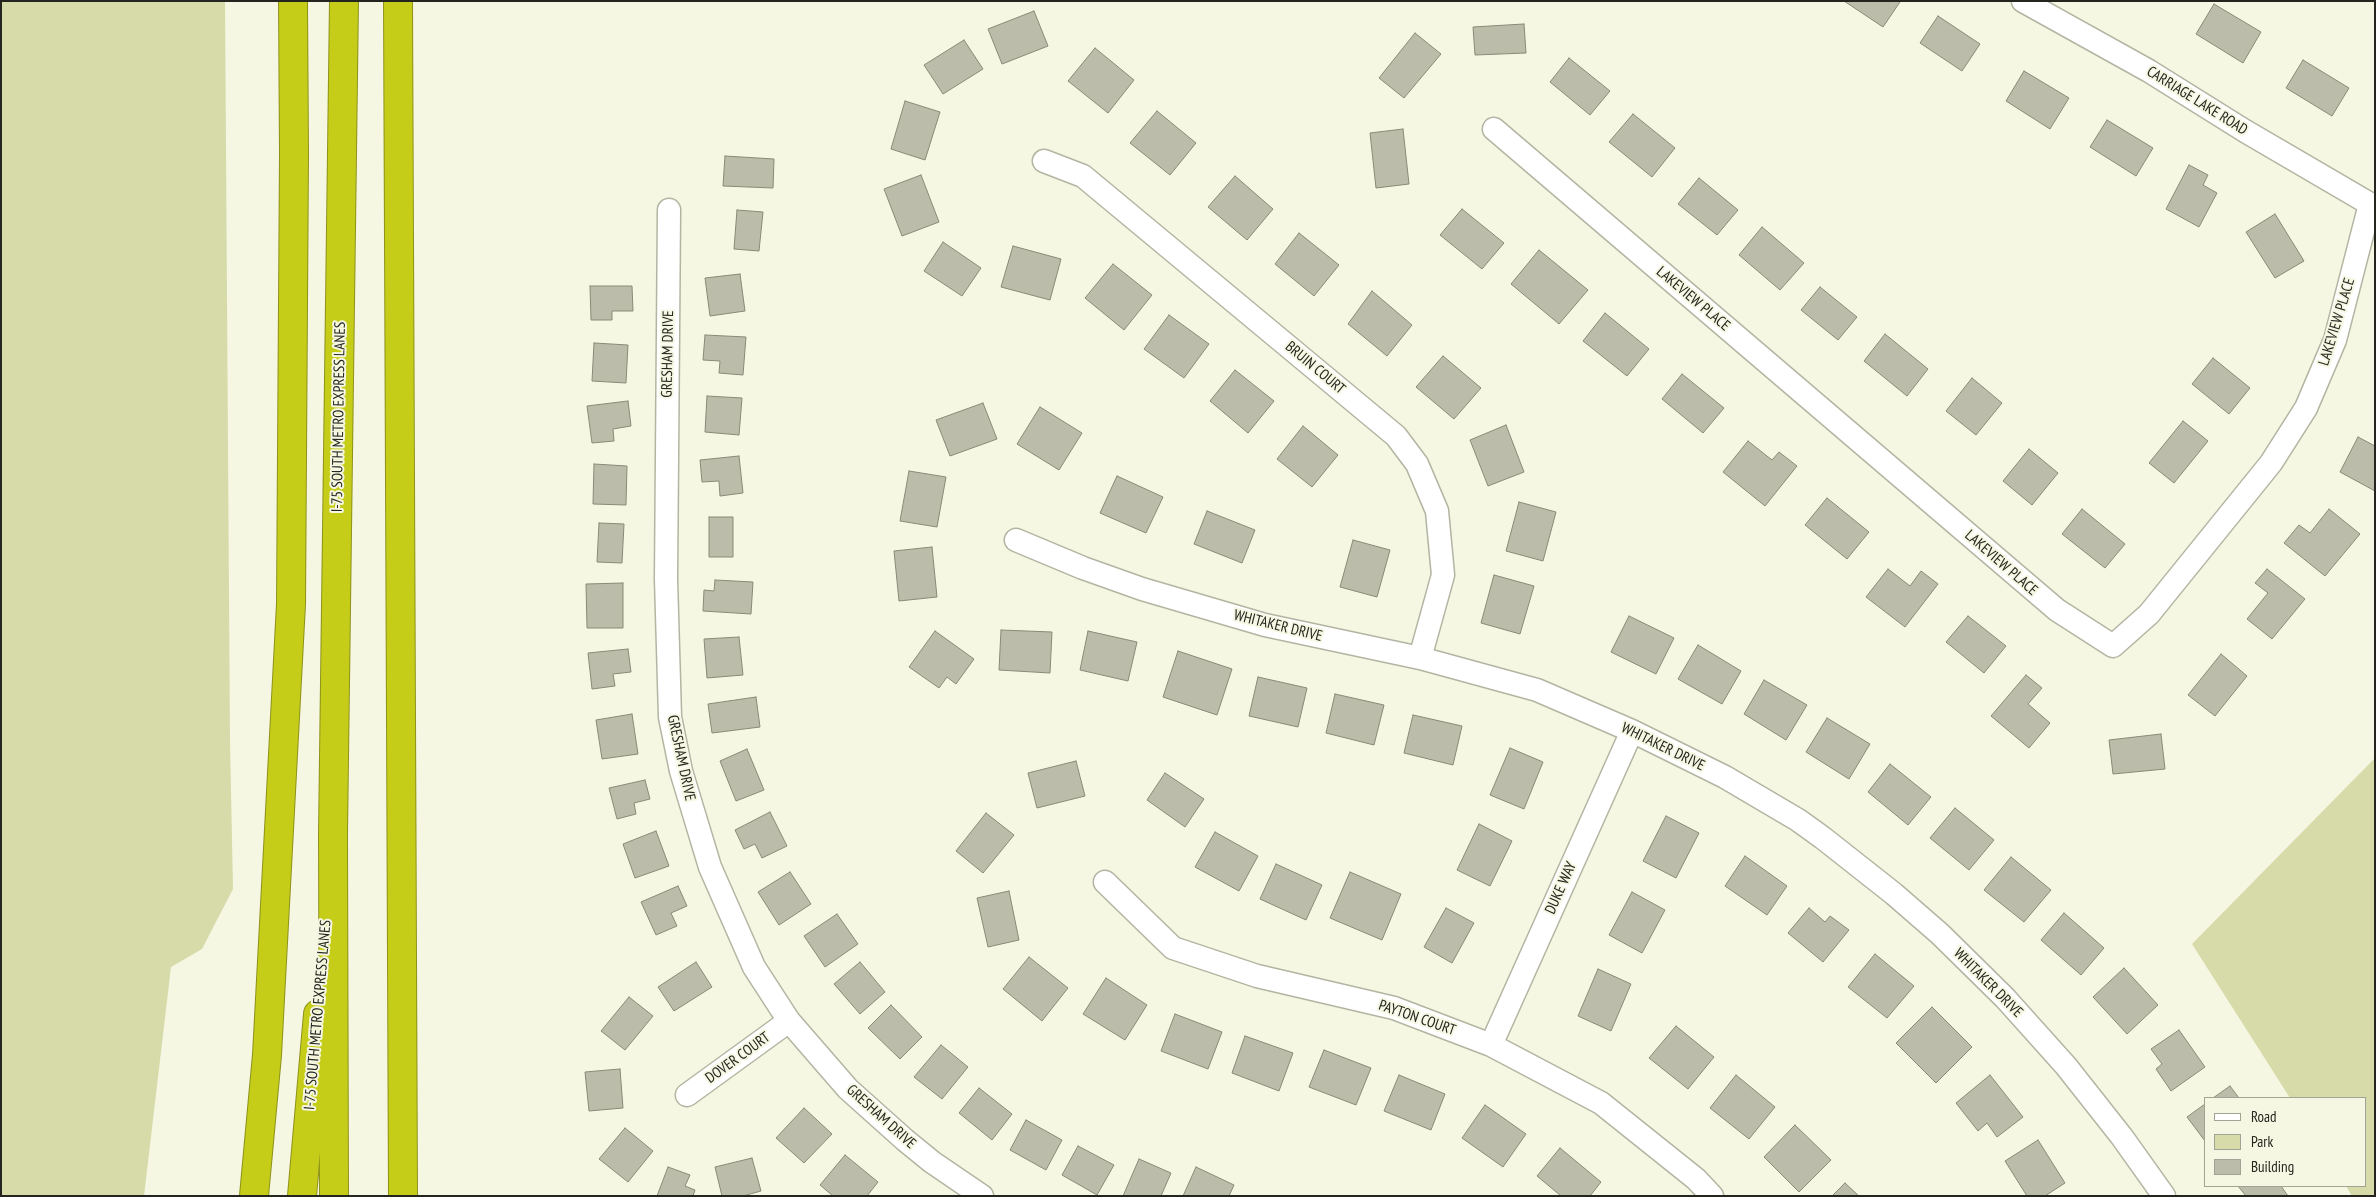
<!DOCTYPE html>
<html>
<head>
<meta charset="utf-8">
<style>
	body { margin:0 }
	#map { position:relative; width:2376px; height:1197px; overflow:hidden; background:#f5f7e2; font-family:"PT Sans Narrow",sans-serif }
	canvas { display:block }
	.frame { position:absolute; inset:0; border:2px solid #24251e; pointer-events:none }
	.legend { position:absolute; left:2204px; top:1097px; width:162px; height:90px; box-sizing:border-box; background:#f5f7e2; border:1px solid #a1a394; margin:0; padding:6px 9px; list-style:none; font-size:15px; color:#24251e }
	.legend li { display:flex; align-items:center; gap:10px; height:25px }
	.legend b { width:25px; border:1px solid #a1a394 }
</style>
</head>
<body>
<div id="map">
<canvas width="2376" height="1197"></canvas>
<div class="frame"></div>
<ul class="legend">
<li><b style="height:6px;background:#fff"></b>Road</li>
<li><b style="height:14px;background:#d6dba9"></b>Park</li>
<li><b style="height:14px;background:#bbbdaa"></b>Building</li>
</ul>
</div>
<script>
const ctx = document.querySelector('canvas').getContext('2d');
ctx.lineJoin = 'round';
function fillPath(path, color) {
  ctx.fillStyle = color;
  ctx.fill(path, 'evenodd');
}
function toPath(rows) {
  const path = new Path2D();
  for (const r of rows) {
    path.moveTo(r[0], r[1]);
    for (let i = 2; i < r.length; i += 2) path.lineTo(r[i], r[i + 1]);
  }
  return path;
}
function strokePath(path, color, width, dash) {
  ctx.strokeStyle = color;
  ctx.lineWidth = width;
  ctx.lineCap = dash ? 'butt' : 'round';
  ctx.setLineDash(dash || []);
  ctx.stroke(path);
}
function label(font, color, halo, rows, align = 'center') {
  ctx.font = font + ' "PT Sans Narrow",sans-serif';
  ctx.lineWidth = 4;
  ctx.setLineDash([]);
  ctx.textBaseline = 'middle';
  ctx.strokeStyle = halo;
  ctx.fillStyle = color;
  for (const [text, x, y, turn = 0] of rows) {
    ctx.save();
    ctx.translate(x, y);
    ctx.rotate((+turn || 0) * Math.PI / 180);
    ctx.textAlign = isNaN(turn) ? turn : align;
    if (halo) ctx.strokeText(text, 0, 0);
    ctx.fillText(text, 0, 0);
    ctx.restore();
  }
}
fillPath(toPath([
	[1,1,225,1,230,741,233,889,202,949,171,967,144,1196,1,1196],
	[2375,758,2375,1196,2352,1196,2346,1186,2365,1186,2365,1098,2290,1098,2192,944]
]), '#d6dba9');
const building = toPath([
	[1844,1,1899,1,1900,2,1883,27,1844,1],
	[2214,4,2261,32,2243,63,2196,34,2214,4],
	[1034,11,1048,46,1002,64,988,29,1034,11],
	[1938,16,1980,44,1962,71,1920,43,1938,16],
	[1524,24,1526,53,1475,55,1473,27,1524,24],
	[1415,33,1441,54,1404,98,1379,78,1415,33],
	[964,40,983,69,943,94,924,65,964,40],
	[1095,48,1134,80,1108,113,1068,81,1095,48],
	[1569,58,1610,91,1590,115,1550,82,1569,58],
	[2303,60,2349,88,2332,116,2286,88,2303,60],
	[2024,71,2069,98,2050,129,2006,101,2024,71],
	[905,101,940,112,925,160,891,149,905,101],
	[1157,111,1196,143,1170,175,1130,143,1157,111],
	[1633,114,1675,148,1652,177,1609,142,1633,114],
	[2107,120,2153,148,2136,176,2090,147,2107,120],
	[1403,129,1409,184,1376,188,1370,133,1403,129],
	[725,156,774,159,773,188,723,186,725,156],
	[2189,165,2208,175,2203,185,2217,193,2199,227,2166,209,2189,165],
	[921,175,939,222,902,236,884,189,921,175],
	[1235,176,1273,209,1247,240,1208,207,1235,176],
	[1699,178,1738,210,1717,235,1678,204,1699,178],
	[1462,209,1504,243,1482,269,1440,235,1462,209],
	[737,210,763,212,759,251,734,249,737,210],
	[2275,214,2304,261,2275,278,2246,232,2275,214],
	[1762,227,1804,263,1780,290,1739,255,1762,227],
	[1299,233,1339,265,1314,296,1275,264,1299,233],
	[943,242,981,268,962,296,924,271,943,242],
	[1013,246,1061,259,1050,300,1001,287,1013,246],
	[1539,250,1588,290,1559,324,1511,284,1539,250],
	[1113,264,1152,295,1124,330,1085,298,1113,264],
	[740,274,745,311,710,316,705,278,740,274],
	[590,286,632,286,633,311,612,311,612,320,591,320,590,286],
	[1820,287,1857,317,1838,340,1801,310,1820,287],
	[1372,291,1412,325,1387,356,1348,324,1372,291],
	[1605,313,1649,349,1627,376,1583,341,1605,313],
	[1169,315,1209,344,1184,378,1144,349,1169,315],
	[1885,334,1928,369,1907,396,1864,361,1885,334],
	[705,335,746,337,743,375,719,373,720,361,703,360,705,335],
	[594,343,628,345,626,383,592,381,594,343],
	[1443,356,1481,388,1454,419,1416,387,1443,356],
	[2213,358,2250,388,2229,414,2192,384,2213,358],
	[1235,370,1274,401,1248,433,1210,401,1235,370],
	[1682,374,1724,408,1703,433,1662,399,1682,374],
	[1972,378,2002,403,1976,435,1946,411,1972,378],
	[707,396,742,398,739,435,705,432,707,396],
	[628,401,631,426,613,429,614,441,592,443,587,406,628,401],
	[983,403,997,439,950,456,936,420,983,403],
	[1040,407,1082,433,1059,470,1017,444,1040,407],
	[2183,421,2208,441,2174,483,2149,463,2183,421],
	[1506,425,1524,472,1488,486,1470,440,1506,425],
	[1303,426,1338,455,1312,487,1277,459,1303,426],
	[2358,437,2375,446,2375,491,2340,472,2358,437],
	[1748,441,1772,460,1779,452,1797,466,1765,506,1723,472,1748,441],
	[2029,449,2058,473,2032,505,2003,481,2029,449],
	[739,456,743,493,720,496,719,481,702,482,700,460,739,456],
	[594,464,627,466,626,505,593,504,594,464],
	[909,471,946,477,937,527,900,521,909,471],
	[1117,476,1163,497,1146,533,1100,513,1117,476],
	[1827,498,1869,532,1847,559,1805,525,1827,498],
	[1519,502,1556,512,1543,561,1506,551,1519,502],
	[2082,509,2125,544,2105,568,2062,534,2082,509],
	[2329,509,2360,534,2325,576,2284,543,2299,525,2310,533,2329,509],
	[1207,511,1255,530,1242,563,1194,544,1207,511],
	[709,517,733,517,733,557,709,557,709,517],
	[599,523,624,524,622,563,597,562,599,523],
	[1353,540,1390,550,1377,597,1340,587,1353,540],
	[932,547,937,597,899,601,894,551,932,547],
	[1888,569,1910,586,1921,571,1938,584,1905,627,1866,597,1888,569],
	[2267,569,2305,599,2272,639,2247,619,2268,593,2255,583,2267,569],
	[1494,575,1534,586,1520,634,1481,623,1494,575],
	[715,580,753,582,751,614,703,611,704,590,714,591,715,580],
	[623,583,623,628,587,628,586,584,623,583],
	[1629,616,1674,638,1656,674,1611,652,1629,616],
	[1968,616,2006,646,1984,673,1946,642,1968,616],
	[1001,630,1052,632,1050,673,999,670,1001,630],
	[935,631,974,659,956,684,947,677,939,688,909,667,935,631],
	[1088,631,1137,642,1128,681,1080,670,1088,631],
	[739,637,743,675,707,678,704,639,739,637],
	[1698,645,1741,671,1722,704,1678,679,1698,645],
	[628,649,631,672,613,674,615,686,592,689,588,653,628,649],
	[1178,651,1232,669,1217,715,1163,697,1178,651],
	[2221,654,2247,676,2215,716,2188,695,2221,654],
	[2026,675,2042,688,2028,704,2050,723,2029,748,1991,716,2026,675],
	[1258,677,1307,688,1298,727,1249,716,1258,677],
	[1764,680,1807,705,1786,740,1744,714,1764,680],
	[1335,694,1384,705,1374,745,1326,733,1335,694],
	[756,697,760,727,712,733,708,704,756,697],
	[632,714,638,754,602,759,596,720,632,714],
	[1413,715,1462,726,1453,765,1404,753,1413,715],
	[1827,718,1870,744,1849,779,1806,752,1827,718],
	[2161,734,2165,769,2113,774,2109,740,2161,734],
	[1510,748,1543,762,1524,809,1490,795,1510,748],
	[747,749,764,790,736,801,720,761,747,749],
	[1076,761,1085,796,1037,808,1028,773,1076,761],
	[1890,764,1931,797,1908,825,1868,792,1890,764],
	[1165,773,1204,799,1185,827,1147,800,1165,773],
	[645,780,650,799,634,803,636,814,617,819,609,788,645,780],
	[1955,808,1994,840,1969,870,1930,838,1955,808],
	[770,812,787,846,762,858,755,844,744,849,735,830,770,812],
	[986,813,1014,835,983,873,956,851,986,813],
	[1666,816,1699,833,1676,878,1643,861,1666,816],
	[1479,824,1512,841,1490,886,1457,870,1479,824],
	[656,831,669,866,635,878,623,844,656,831],
	[1215,832,1258,856,1239,891,1195,867,1215,832],
	[1745,856,1787,886,1767,915,1725,886,1745,856],
	[2011,857,2051,890,2024,922,1984,890,2011,857],
	[1276,864,1322,885,1306,920,1260,899,1276,864],
	[790,872,811,904,779,925,758,892,790,872],
	[1350,872,1401,894,1382,940,1330,918,1350,872],
	[678,886,687,906,671,913,677,926,656,935,641,902,678,886],
	[1009,891,1019,940,988,947,977,898,1009,891],
	[1632,892,1665,910,1642,953,1609,935,1632,892],
	[1446,908,1474,923,1452,963,1424,947,1446,908],
	[1809,908,1825,922,1830,916,1849,930,1823,962,1788,933,1809,908],
	[2064,913,2104,948,2081,975,2041,940,2064,913],
	[837,914,858,944,825,967,804,936,837,914],
	[1875,954,1914,986,1887,1018,1848,987,1875,954],
	[1029,957,1068,988,1042,1021,1003,989,1029,957],
	[696,962,712,987,674,1011,658,987,696,962],
	[860,962,885,992,860,1014,834,984,860,962],
	[2124,968,2158,1005,2127,1034,2093,997,2124,968],
	[1598,969,1631,984,1611,1031,1578,1016,1598,969],
	[1106,978,1147,1005,1125,1040,1083,1014,1106,978],
	[629,997,653,1016,625,1050,601,1031,629,997],
	[891,1005,922,1037,900,1059,868,1028,891,1005],
	[1932,1007,1972,1047,1936,1083,1896,1043,1932,1007],
	[1175,1014,1222,1032,1208,1069,1161,1051,1175,1014],
	[1676,1026,1714,1057,1688,1089,1649,1058,1676,1026],
	[2179,1030,2205,1067,2171,1091,2156,1069,2162,1064,2151,1049,2179,1030],
	[1245,1036,1293,1053,1279,1091,1232,1073,1245,1036],
	[941,1045,968,1067,942,1099,914,1077,941,1045],
	[1324,1050,1371,1068,1356,1105,1309,1087,1324,1050],
	[620,1069,623,1108,589,1111,585,1072,620,1069],
	[1399,1075,1445,1094,1431,1130,1384,1111,1399,1075],
	[1736,1075,1775,1107,1749,1139,1710,1108,1736,1075],
	[1990,1075,2023,1117,1997,1137,1987,1123,1978,1131,1956,1103,1990,1075],
	[2230,1086,2239,1098,2213,1098,2230,1086],
	[979,1088,1012,1114,992,1140,959,1113,979,1088],
	[2205,1104,2205,1141,2187,1117,2205,1104],
	[1485,1105,1526,1134,1503,1167,1462,1138,1485,1105],
	[804,1108,832,1134,804,1163,776,1138,804,1108],
	[1026,1120,1062,1140,1046,1170,1010,1150,1026,1120],
	[1795,1125,1831,1160,1799,1192,1764,1157,1795,1125],
	[625,1128,653,1151,628,1182,599,1159,625,1128],
	[2038,1140,2065,1183,2045,1196,2027,1196,2005,1161,2038,1140],
	[1078,1146,1114,1165,1097,1195,1062,1175,1078,1146],
	[1560,1148,1601,1182,1590,1196,1561,1196,1537,1176,1560,1148],
	[845,1155,878,1182,867,1196,833,1196,820,1185,845,1155],
	[752,1158,761,1191,743,1196,722,1196,715,1167,752,1158],
	[1139,1159,1171,1173,1161,1196,1123,1196,1139,1159],
	[668,1167,690,1175,685,1186,695,1190,693,1196,657,1196,668,1167],
	[1196,1167,1234,1185,1229,1196,1183,1196,1196,1167],
	[1845,1183,1859,1196,1832,1196,1845,1183],
	[2238,1186,2281,1186,2288,1196,2246,1196,2238,1186]
]);
fillPath(building, '#bbbdaa');
strokePath(building, '#888a77', 1);
const street = toPath([
	[2023,1,2149,71,2245,131,2370,204],
	[1494,129,2057,610,2113,646,2149,614,2271,463,2306,408,2335,340,2370,204,2375,205],
	[1044,161,1083,176,1396,436,1417,464,1437,511,1443,575,1420,658],
	[669,210,666,579,670,717,681,771,710,867,754,967,789,1021,848,1089,905,1140,932,1162,982,1196],
	[1016,540,1083,568,1142,589,1265,625,1420,658,1537,690,1632,731,1725,777,1798,820,1823,838,1894,894,1940,934,2005,998,2066,1066,2122,1137,2164,1196],
	[1105,882,1173,948,1257,976,1394,1008,1491,1045,1601,1103,1696,1179,1712,1196],
	[1491,1045,1632,731],
	[687,1095,789,1021]
]);
const highway = toPath([
	[398,1,403,1196],
	[254,1196,267,1055,291,604,294,154,293,1],
	[302,1196,318,1014],
	[334,1196,333,833,344,1]
]);
strokePath(street, '#b3b5a2', 25);
strokePath(highway, '#8d921a', 30);
strokePath(street, '#fff', 22);
strokePath(highway, '#c6cd18', 28);
label('15px', '#24251e', '#f5f7e2', [
	["CARRIAGE LAKE ROAD",2197,101,32],
	["LAKEVIEW PLACE",1693,299,40],
	["LAKEVIEW PLACE",2337,322,-73],
	["GRESHAM DRIVE",668,354,-89],
	["BRUIN COURT",1315,368,40],
	["I-75 SOUTH METRO EXPRESS LANES",339,417,-89],
	["LAKEVIEW PLACE",2001,563,41],
	["WHITAKER DRIVE",1278,626,14],
	["WHITAKER DRIVE",1663,747,26],
	["GRESHAM DRIVE",681,758,78],
	["DUKE WAY",1561,888,-66],
	["WHITAKER DRIVE",1988,983,45],
	["I-75 SOUTH METRO EXPRESS LANES",318,1015,-85],
	["PAYTON COURT",1417,1018,19],
	["DOVER COURT",738,1058,-36],
	["GRESHAM DRIVE",881,1117,42]
]);
</script>
</body>
</html>
